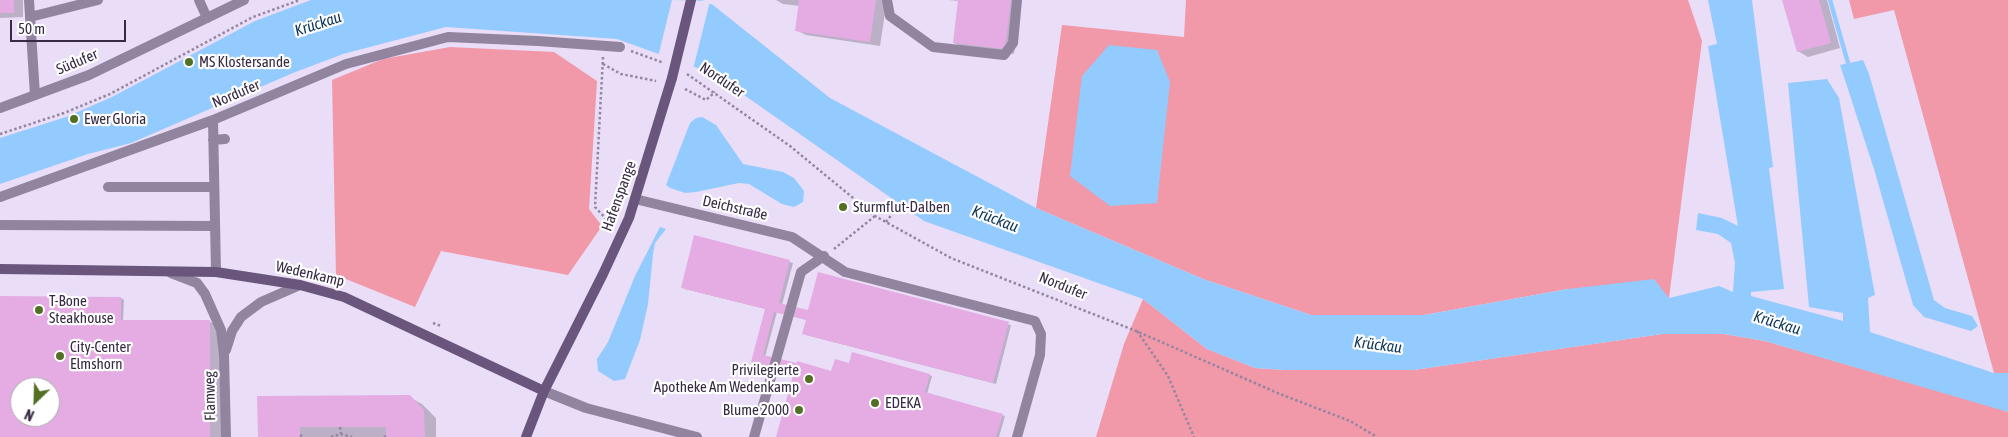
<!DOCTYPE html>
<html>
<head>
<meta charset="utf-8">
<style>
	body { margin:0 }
	#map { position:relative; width:2008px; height:437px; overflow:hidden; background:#eaddf8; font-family:"Asap Condensed",sans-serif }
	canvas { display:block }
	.north { position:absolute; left:10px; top:377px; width:50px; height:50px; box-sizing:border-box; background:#fff; border:1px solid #afaab4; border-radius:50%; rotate:204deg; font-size:14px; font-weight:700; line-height:20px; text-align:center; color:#372a43 }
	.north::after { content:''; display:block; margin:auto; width:18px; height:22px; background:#526f23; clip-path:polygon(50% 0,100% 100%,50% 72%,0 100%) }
	.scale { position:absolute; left:10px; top:20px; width:116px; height:22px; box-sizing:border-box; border:2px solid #372a43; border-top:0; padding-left:6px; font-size:15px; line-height:18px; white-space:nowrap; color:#372a43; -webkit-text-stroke:4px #fff; paint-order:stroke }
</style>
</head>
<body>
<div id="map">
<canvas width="2008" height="437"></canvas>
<div class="north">N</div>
<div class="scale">50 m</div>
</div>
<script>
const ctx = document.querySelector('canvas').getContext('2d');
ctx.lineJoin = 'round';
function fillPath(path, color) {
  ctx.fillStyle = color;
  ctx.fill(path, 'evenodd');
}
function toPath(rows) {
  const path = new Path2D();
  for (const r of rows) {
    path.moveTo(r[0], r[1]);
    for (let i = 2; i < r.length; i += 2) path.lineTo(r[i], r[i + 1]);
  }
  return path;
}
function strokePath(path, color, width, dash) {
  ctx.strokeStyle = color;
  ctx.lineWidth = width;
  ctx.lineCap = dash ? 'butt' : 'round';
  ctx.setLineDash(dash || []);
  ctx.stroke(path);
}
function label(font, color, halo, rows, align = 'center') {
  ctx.font = font + ' "Asap Condensed",sans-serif';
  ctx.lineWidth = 4.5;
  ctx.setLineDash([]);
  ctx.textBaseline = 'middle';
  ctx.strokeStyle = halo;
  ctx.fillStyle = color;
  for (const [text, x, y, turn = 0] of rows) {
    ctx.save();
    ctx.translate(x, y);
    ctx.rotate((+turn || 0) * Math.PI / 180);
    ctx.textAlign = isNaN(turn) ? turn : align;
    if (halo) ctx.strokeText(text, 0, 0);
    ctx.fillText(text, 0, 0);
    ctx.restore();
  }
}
fillPath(toPath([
	[1186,0,1688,0,1702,41,1669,298,1568,289,1424,315,1311,315,1203,279,1036,208,1062,25,1184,37],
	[1849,0,2008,0,2008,373,1994,373,1894,10,1854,19],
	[450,47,554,52,597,81,589,209,602,226,568,275,441,251,415,307,336,275,332,80,383,59],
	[1143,299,1207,349,1255,368,1285,370,1414,370,1662,334,1724,334,1765,341,1997,408,2008,412,2008,437,1096,437,1124,344]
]), '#f198a9');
fillPath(toPath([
	[311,0,702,0,713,5,830,98,1036,208,1203,279,1311,315,1424,315,1568,289,1654,279,1669,298,1719,286,1733,292,1735,263,1731,243,1718,234,1696,230,1698,213,1722,218,1738,226,1708,46,1717,44,1708,0,1752,0,1773,167,1769,168,1784,289,1751,292,1751,296,1843,321,1843,313,1809,307,1788,83,1827,79,1839,98,1875,295,1868,298,1870,332,1994,373,2008,373,2008,412,1765,341,1724,334,1662,334,1414,370,1285,370,1255,368,1207,349,1143,299,924,221,714,74,617,39,446,27,343,54,293,73,131,143,88,154,0,184,0,138,66,117,112,97,255,21],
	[1109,45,1157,50,1170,82,1157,203,1110,206,1070,176,1082,76],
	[1863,60,1869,74,1934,300,1945,308,1972,316,1978,326,1971,331,1924,317,1913,305,1874,169,1840,65],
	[702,117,716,125,743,164,783,172,794,178,804,191,803,202,794,207,782,204,749,184,739,183,696,192,685,193,670,188,666,185,690,123,696,118],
	[660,227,666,229,655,243,653,254,648,304,640,340,625,379,614,381,598,371,597,359,608,342,635,276]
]), '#94cbff');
fillPath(toPath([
	[672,0,710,1,693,69,658,57]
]), '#eaddf8');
fillPath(toPath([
	[0,0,23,0,23,17,0,18],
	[776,0,887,0,880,46,806,35,796,30,800,6,783,4],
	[948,0,1021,0,1014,54,964,48,954,43,959,1],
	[1784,0,1827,0,1840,48,1808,57,1798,51],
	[695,237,793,263,782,305,809,312,1011,325,996,384,806,335,807,320,777,312,765,357,832,372,850,365,929,375,932,376,927,394,1005,416,999,437,777,437,795,372,755,363,766,309,685,289],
	[0,297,121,298,124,300,123,321,209,321,221,328,221,437,0,437],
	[20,387,50,387,50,417,20,417],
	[409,397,422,404,436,418,436,437,259,437]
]), '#0003');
strokePath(toPath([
	[1830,0,1848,63]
]), '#94cbff', 4.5);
fillPath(toPath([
	[0,0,14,0,14,13,0,13],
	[799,0,876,0,870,42,795,31],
	[958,0,1011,0,1005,49,953,43],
	[1782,0,1819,0,1831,43,1797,52],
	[694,235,790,260,779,303,808,310,818,272,1009,322,993,383,802,334,806,320,774,312,763,355,797,363,797,361,831,371,835,359,849,363,852,352,930,374,925,392,1003,414,996,437,776,437,794,372,751,362,765,309,681,288],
	[0,296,121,297,121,320,210,320,210,437,0,437],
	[20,387,50,387,50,417,20,417],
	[410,395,424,410,425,437,386,437,386,427,300,427,300,437,258,437,257,396]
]), '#e4ace2');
strokePath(toPath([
	[631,51,664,63],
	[603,57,595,207,609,222],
	[603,64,621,74,656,81],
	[687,74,790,146,875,216,951,258,1136,331,1280,394,1350,421,1377,437],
	[685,89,706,100,715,92],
	[0,134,64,113,110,94,253,17,300,0],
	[886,222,899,205],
	[834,249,875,216],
	[433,323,441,326],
	[1137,331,1168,376,1194,437],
	[780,389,789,391],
	[340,427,341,434],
	[300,435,303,437],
	[331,437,341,434,352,437],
	[384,437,386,436]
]), '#9386a0', 2.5, [2.5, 2.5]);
strokePath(toPath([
	[29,0,35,95],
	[199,0,207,18],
	[887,0,890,16,933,47,1004,55,1013,43,1017,0],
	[30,17,98,0],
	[213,120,216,272],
	[213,140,225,139],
	[108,187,214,187],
	[0,197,213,120,346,64,448,37,538,41,620,47],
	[635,199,792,237,845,272,1035,321,1041,334,1040,355,1017,437],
	[0,225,215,226],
	[544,391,586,408,697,437],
	[754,437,801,272,824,256]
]), '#91849f', 10);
strokePath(toPath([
	[0,108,89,75,244,0],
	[171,273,197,283,205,294,221,330,224,355,226,437],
	[226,350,232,331,241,317,261,302,300,285]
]), '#91849f', 10);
strokePath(toPath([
	[0,269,216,272,300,285,344,297,544,391],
	[526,437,544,391,603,274,629,218,672,78]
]), '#6a567d', 10);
strokePath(toPath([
	[672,78,691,0]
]), '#6a567d', 10);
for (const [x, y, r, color] of [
	[189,62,5,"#526f23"],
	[74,119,5,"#526f23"],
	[843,207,5,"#526f23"],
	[39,310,5,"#526f23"],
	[60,356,5,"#526f23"],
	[809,379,5,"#526f23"],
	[875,403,5,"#526f23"],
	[799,410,5,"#526f23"]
]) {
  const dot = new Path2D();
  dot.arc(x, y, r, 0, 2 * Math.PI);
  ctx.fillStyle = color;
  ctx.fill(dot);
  strokePath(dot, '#fff', 2);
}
label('15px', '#372a43', '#fff', [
	["Südufer",77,62,-23],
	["Nordufer",722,80,34],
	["Nordufer",236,94,-23],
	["Hafenspange",619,196,-70],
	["Deichstraße",735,208,13],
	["Wedenkamp",310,274,13],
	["Nordufer",1063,286,22],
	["Flamweg",210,396,-91]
]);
label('15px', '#372a43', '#fff', [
	["MS Klostersande",199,62],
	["Ewer Gloria",84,119],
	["Sturmflut-Dalben",853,207],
	["T-Bone",49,301],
	["Steakhouse",49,318],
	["City-Center",70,347],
	["Elmshorn",70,364],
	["Privilegierte",799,370,"right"],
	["Apotheke Am Wedenkamp",799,387,"right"],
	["EDEKA",885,403],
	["Blume 2000",789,410,"right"]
], 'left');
label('italic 16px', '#0e3758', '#fff', [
	["Krückau",318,24,-18],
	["Krückau",995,219,21],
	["Krückau",1777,323,17],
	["Krückau",1378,345,7]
]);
</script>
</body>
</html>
